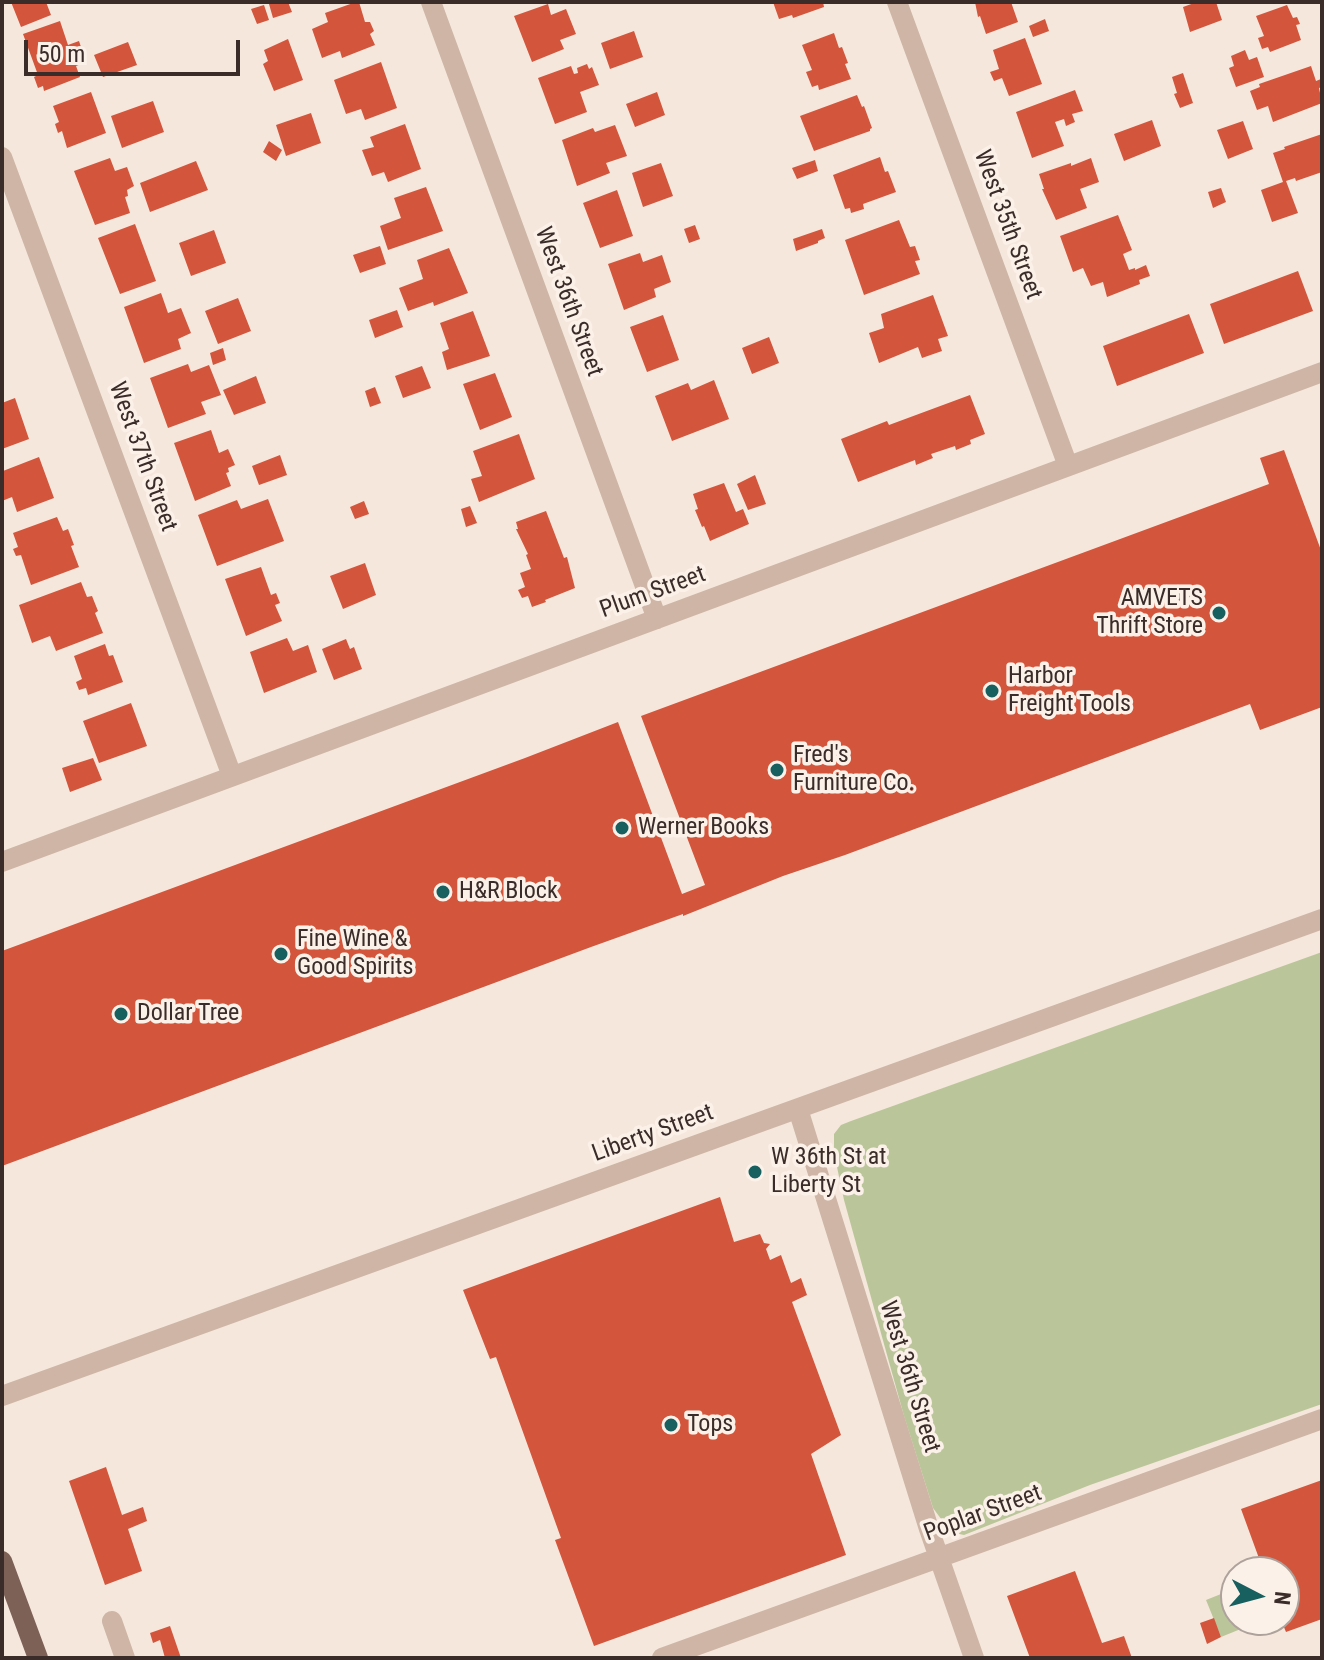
<!DOCTYPE html>
<html>
<head>
<meta charset="utf-8">
<style>
	body { margin:0 }
	#map { position:relative; width:1324px; height:1660px; overflow:hidden; background:#f5e7dc; font-family:"Roboto Condensed",sans-serif }
	canvas { display:block }
	.frame { position:absolute; inset:0; border:4px solid #3a2c28; pointer-events:none }
	.north { position:absolute; left:1220px; top:1556px; width:80px; height:80px; box-sizing:border-box; background:#fcf1e9; border:2px solid #aea29c; border-radius:50%; rotate:96deg; font-size:22px; font-weight:700; line-height:32px; text-align:center; color:#3a2c28 }
	.north::after { content:''; display:block; margin:auto; width:28px; height:36px; background:#18605f; clip-path:polygon(50% 0,100% 100%,50% 72%,0 100%) }
	.scale { position:absolute; left:24px; top:40px; width:216px; height:36px; box-sizing:border-box; border:4px solid #3a2c28; border-top:0; padding-left:10px; font-size:24px; line-height:28px; white-space:nowrap; color:#3a2c28; -webkit-text-stroke:6px #fcf1e9; paint-order:stroke }
</style>
</head>
<body>
<div id="map">
<canvas width="1324" height="1660"></canvas>
<div class="frame"></div>
<div class="north">N</div>
<div class="scale">50 m</div>
</div>
<script>
const ctx = document.querySelector('canvas').getContext('2d');
ctx.lineJoin = 'round';
function fillPath(path, color) {
  ctx.fillStyle = color;
  ctx.fill(path, 'evenodd');
}
function toPath(rows) {
  const path = new Path2D();
  for (const r of rows) {
    path.moveTo(r[0], r[1]);
    for (let i = 2; i < r.length; i += 2) path.lineTo(r[i], r[i + 1]);
  }
  return path;
}
function strokePath(path, color, width, dash) {
  ctx.strokeStyle = color;
  ctx.lineWidth = width;
  ctx.lineCap = dash ? 'butt' : 'round';
  ctx.setLineDash(dash || []);
  ctx.stroke(path);
}
function label(font, color, halo, rows, align = 'center') {
  ctx.font = font + ' "Roboto Condensed",sans-serif';
  ctx.lineWidth = 7;
  ctx.setLineDash([]);
  ctx.textBaseline = 'middle';
  ctx.strokeStyle = halo;
  ctx.fillStyle = color;
  for (const [text, x, y, turn = 0] of rows) {
    ctx.save();
    ctx.translate(x, y);
    ctx.rotate((+turn || 0) * Math.PI / 180);
    ctx.textAlign = isNaN(turn) ? turn : align;
    if (halo) ctx.strokeText(text, 0, 0);
    ctx.fillText(text, 0, 0);
    ctx.restore();
  }
}
fillPath(toPath([
	[1322,952,1322,1404,1090,1485,964,1535,955,1533,947,1527,933,1508,904,1416,844,1200,834,1153,834,1134,841,1125,851,1121],
	[1236,1588,1236,1620,1257,1620,1258,1622,1221,1637,1206,1600]
]), '#bac69a');
fillPath(toPath([
	[11,2,46,2,51,15,21,27],
	[278,2,288,2,292,12,273,18,269,4],
	[356,2,359,2,365,22,370,22,374,31,370,34,375,45,342,58,340,51,322,58,312,29,328,22,325,13],
	[773,2,823,2,824,7,793,18,792,15,779,19],
	[975,2,1011,2,1018,22,986,34,980,16,978,17],
	[1197,2,1216,2,1222,20,1190,32,1183,7],
	[548,4,551,15,566,9,576,34,560,40,564,49,532,62,514,16],
	[264,5,269,20,257,24,251,9],
	[1287,5,1293,18,1297,17,1300,24,1296,25,1301,40,1270,52,1268,47,1262,49,1258,38,1264,36,1256,16],
	[1045,19,1049,31,1033,37,1029,26],
	[60,21,68,45,79,41,86,62,76,66,80,77,44,91,43,86,38,88,34,77,38,75,23,34],
	[634,31,643,57,610,69,601,43],
	[834,33,839,48,842,47,848,63,845,64,851,79,819,90,818,85,812,87,806,72,812,70,802,45],
	[1025,38,1042,84,1009,96,1002,78,994,81,990,72,999,69,993,50],
	[288,39,303,80,274,91,263,64,268,61,264,50],
	[128,42,137,65,103,77,94,55],
	[1245,50,1249,60,1257,57,1264,77,1236,87,1229,68,1234,66,1231,56],
	[381,62,397,108,365,120,361,109,346,114,334,80],
	[587,64,589,69,592,67,599,85,580,92,587,112,555,124,538,78,571,66,574,74,578,73,577,68],
	[1311,66,1316,81,1321,79,1322,83,1322,87,1319,88,1322,103,1273,122,1268,106,1257,110,1250,91,1260,87,1259,84],
	[1183,73,1193,103,1180,108,1174,94,1177,93,1172,77],
	[1075,90,1083,111,1072,114,1075,122,1066,126,1064,119,1055,122,1064,146,1032,158,1016,112],
	[91,92,106,133,67,148,62,131,58,133,55,124,59,122,53,106],
	[657,92,665,115,635,127,626,104],
	[857,95,862,107,864,106,872,128,870,129,870,131,814,151,800,116],
	[153,101,164,132,122,148,111,116],
	[311,113,321,143,286,156,276,125],
	[1152,120,1161,146,1124,161,1114,134],
	[1243,121,1253,149,1228,159,1217,130],
	[405,124,421,169,388,182,384,172,372,176,362,150,374,147,370,137],
	[615,125,627,156,606,163,610,173,577,186,562,140,593,128,595,132],
	[1322,134,1322,172,1296,181,1295,178,1286,181,1298,213,1272,222,1261,190,1283,182,1273,153,1285,149,1284,147],
	[269,141,282,150,276,161,263,152],
	[880,157,885,172,888,171,896,192,863,204,864,209,851,213,850,208,845,209,833,175],
	[110,158,115,171,127,167,134,186,127,190,128,196,125,197,130,213,95,225,74,171],
	[1091,158,1099,182,1080,189,1087,208,1056,220,1042,189,1044,189,1039,174,1071,163,1071,166],
	[815,160,818,171,797,179,792,168],
	[196,161,208,190,150,212,140,183],
	[661,163,673,196,643,207,632,173],
	[426,187,443,231,388,250,380,226,401,218,394,198],
	[1221,188,1226,202,1213,208,1208,192],
	[617,190,633,236,600,248,583,203],
	[1118,215,1132,250,1123,254,1129,270,1135,268,1135,270,1146,265,1150,276,1139,280,1140,284,1107,297,1103,282,1091,286,1083,268,1073,272,1060,236],
	[899,220,910,247,915,246,920,260,915,261,920,274,864,295,845,240],
	[135,224,156,281,120,294,98,238],
	[695,225,700,239,689,243,684,229],
	[822,229,825,238,818,241,818,243,796,251,793,239],
	[214,230,226,263,191,276,179,243],
	[380,246,386,264,360,273,353,255],
	[449,248,468,293,434,306,433,302,408,311,399,288,423,279,417,260],
	[640,253,643,262,662,255,671,282,654,289,656,297,624,310,608,264],
	[1298,271,1313,311,1224,344,1210,304],
	[161,293,168,313,181,308,191,333,178,339,181,349,144,363,124,307],
	[933,295,948,336,938,339,942,351,922,358,918,347,879,363,869,333,884,328,881,314],
	[238,298,251,331,218,344,205,311],
	[397,310,403,327,375,338,369,320],
	[473,311,490,356,447,370,442,352,449,349,440,323],
	[1189,314,1204,353,1117,386,1103,346],
	[663,315,679,360,647,372,630,327],
	[769,337,779,363,752,374,742,348],
	[223,348,226,360,213,365,210,353],
	[188,364,191,372,209,365,221,395,201,402,206,414,168,428,150,378],
	[422,366,431,388,403,398,395,376],
	[495,373,512,417,480,430,463,384],
	[256,376,266,403,234,415,223,390],
	[714,380,729,419,672,441,655,396,688,383,691,390],
	[375,387,381,403,370,407,365,391],
	[970,395,985,434,970,440,971,444,956,450,955,446,931,454,933,458,916,465,915,460,858,482,841,439,887,421,889,425],
	[15,398,29,439,2,449,2,403],
	[211,430,219,453,228,449,235,465,228,468,229,472,226,473,231,486,195,501,174,443],
	[519,434,535,479,479,502,471,479,482,476,473,451],
	[1284,450,1322,553,1322,707,1260,730,1250,704,845,855,783,876,683,916,683,914,591,947,2,1166,2,951,525,758,618,722,682,894,705,885,641,716,1269,484,1260,458],
	[280,455,287,475,259,485,252,466],
	[39,457,54,498,17,512,12,497,2,501,2,478,4,477,3,471],
	[755,475,766,504,748,510,737,484],
	[724,483,736,512,743,509,749,524,710,541,704,526,702,527,695,510,698,509,693,494],
	[268,499,284,541,217,566,198,515,237,500,241,509],
	[364,501,369,514,355,519,350,507],
	[470,506,477,523,466,527,461,509],
	[546,511,564,558,567,557,575,588,545,600,546,602,532,607,528,596,522,598,518,590,525,587,520,573,531,569,526,555,528,554,516,529,518,529,516,522],
	[57,517,63,531,68,529,74,545,71,546,79,567,31,585,21,555,16,556,13,549,18,547,13,533],
	[365,563,376,595,343,609,330,576],
	[261,567,271,595,276,593,280,603,275,605,282,621,246,636,225,579],
	[81,582,87,597,92,596,98,611,95,613,103,633,56,651,50,636,32,643,19,605],
	[287,638,293,651,308,645,317,672,264,693,250,652],
	[346,639,350,649,354,647,362,669,334,680,322,649],
	[105,644,109,656,113,655,123,682,88,695,86,688,79,690,76,682,82,679,74,656],
	[131,703,147,746,99,763,83,721],
	[93,758,102,780,70,792,62,768],
	[720,1197,734,1242,760,1234,764,1243,770,1244,766,1249,770,1260,781,1255,791,1283,801,1278,807,1295,792,1302,841,1435,811,1454,846,1555,594,1646,555,1540,561,1538,496,1357,490,1359,463,1290],
	[106,1467,122,1515,143,1507,147,1521,128,1529,142,1571,105,1585,69,1481],
	[1322,1480,1322,1619,1286,1632,1281,1620,1284,1620,1284,1572,1264,1572,1241,1509],
	[1075,1571,1102,1643,1124,1636,1132,1658,1030,1658,1007,1596],
	[1214,1618,1221,1637,1207,1644,1200,1623],
	[170,1626,181,1658,165,1658,160,1640,153,1643,150,1633]
]), '#d2553c');
strokePath(toPath([
	[431,2,657,619],
	[897,2,1068,466],
	[2,157,232,776],
	[2,862,1322,372],
	[798,1109,929,1529,974,1658],
	[2,1396,1322,919],
	[112,1621,125,1658],
	[662,1658,1322,1419]
]), '#ceb5a6', 20);
strokePath(toPath([
	[2,1561,38,1658]
]), '#7d6157', 20);
for (const [x, y, r, color] of [
	[1219,613,8,"#18605f"],
	[992,691,8,"#18605f"],
	[777,770,8,"#18605f"],
	[622,828,8,"#18605f"],
	[443,892,8,"#18605f"],
	[281,954,8,"#18605f"],
	[121,1014,8,"#18605f"],
	[755,1172,8,"#18605f"],
	[671,1425,8,"#18605f"]
]) {
  const dot = new Path2D();
  dot.arc(x, y, r, 0, 2 * Math.PI);
  ctx.fillStyle = color;
  ctx.fill(dot);
  strokePath(dot, '#fcf1e9', 3);
}
label('24px', '#3a2c28', '#fcf1e9', [
	["West 35th Street",1007,225,70],
	["West 36th Street",568,302,70],
	["West 37th Street",142,457,70],
	["Plum Street",653,593,-20],
	["Liberty Street",653,1134,-20],
	["West 36th Street",909,1377,73],
	["Poplar Street",983,1514,-20]
]);
label('24px', '#3a2c28', '#fcf1e9', [
	["AMVETS",1203,599,"right"],
	["Thrift Store",1203,627,"right"],
	["Harbor",1008,677],
	["Freight Tools",1008,705],
	["Fred's",793,756],
	["Furniture Co.",793,784],
	["Werner Books",638,828],
	["H&R Block",459,892],
	["Fine Wine &",297,940],
	["Good Spirits",297,968],
	["Dollar Tree",137,1014],
	["W 36th St at",771,1158],
	["Liberty St",771,1186],
	["Tops",687,1425]
], 'left');
</script>
</body>
</html>
